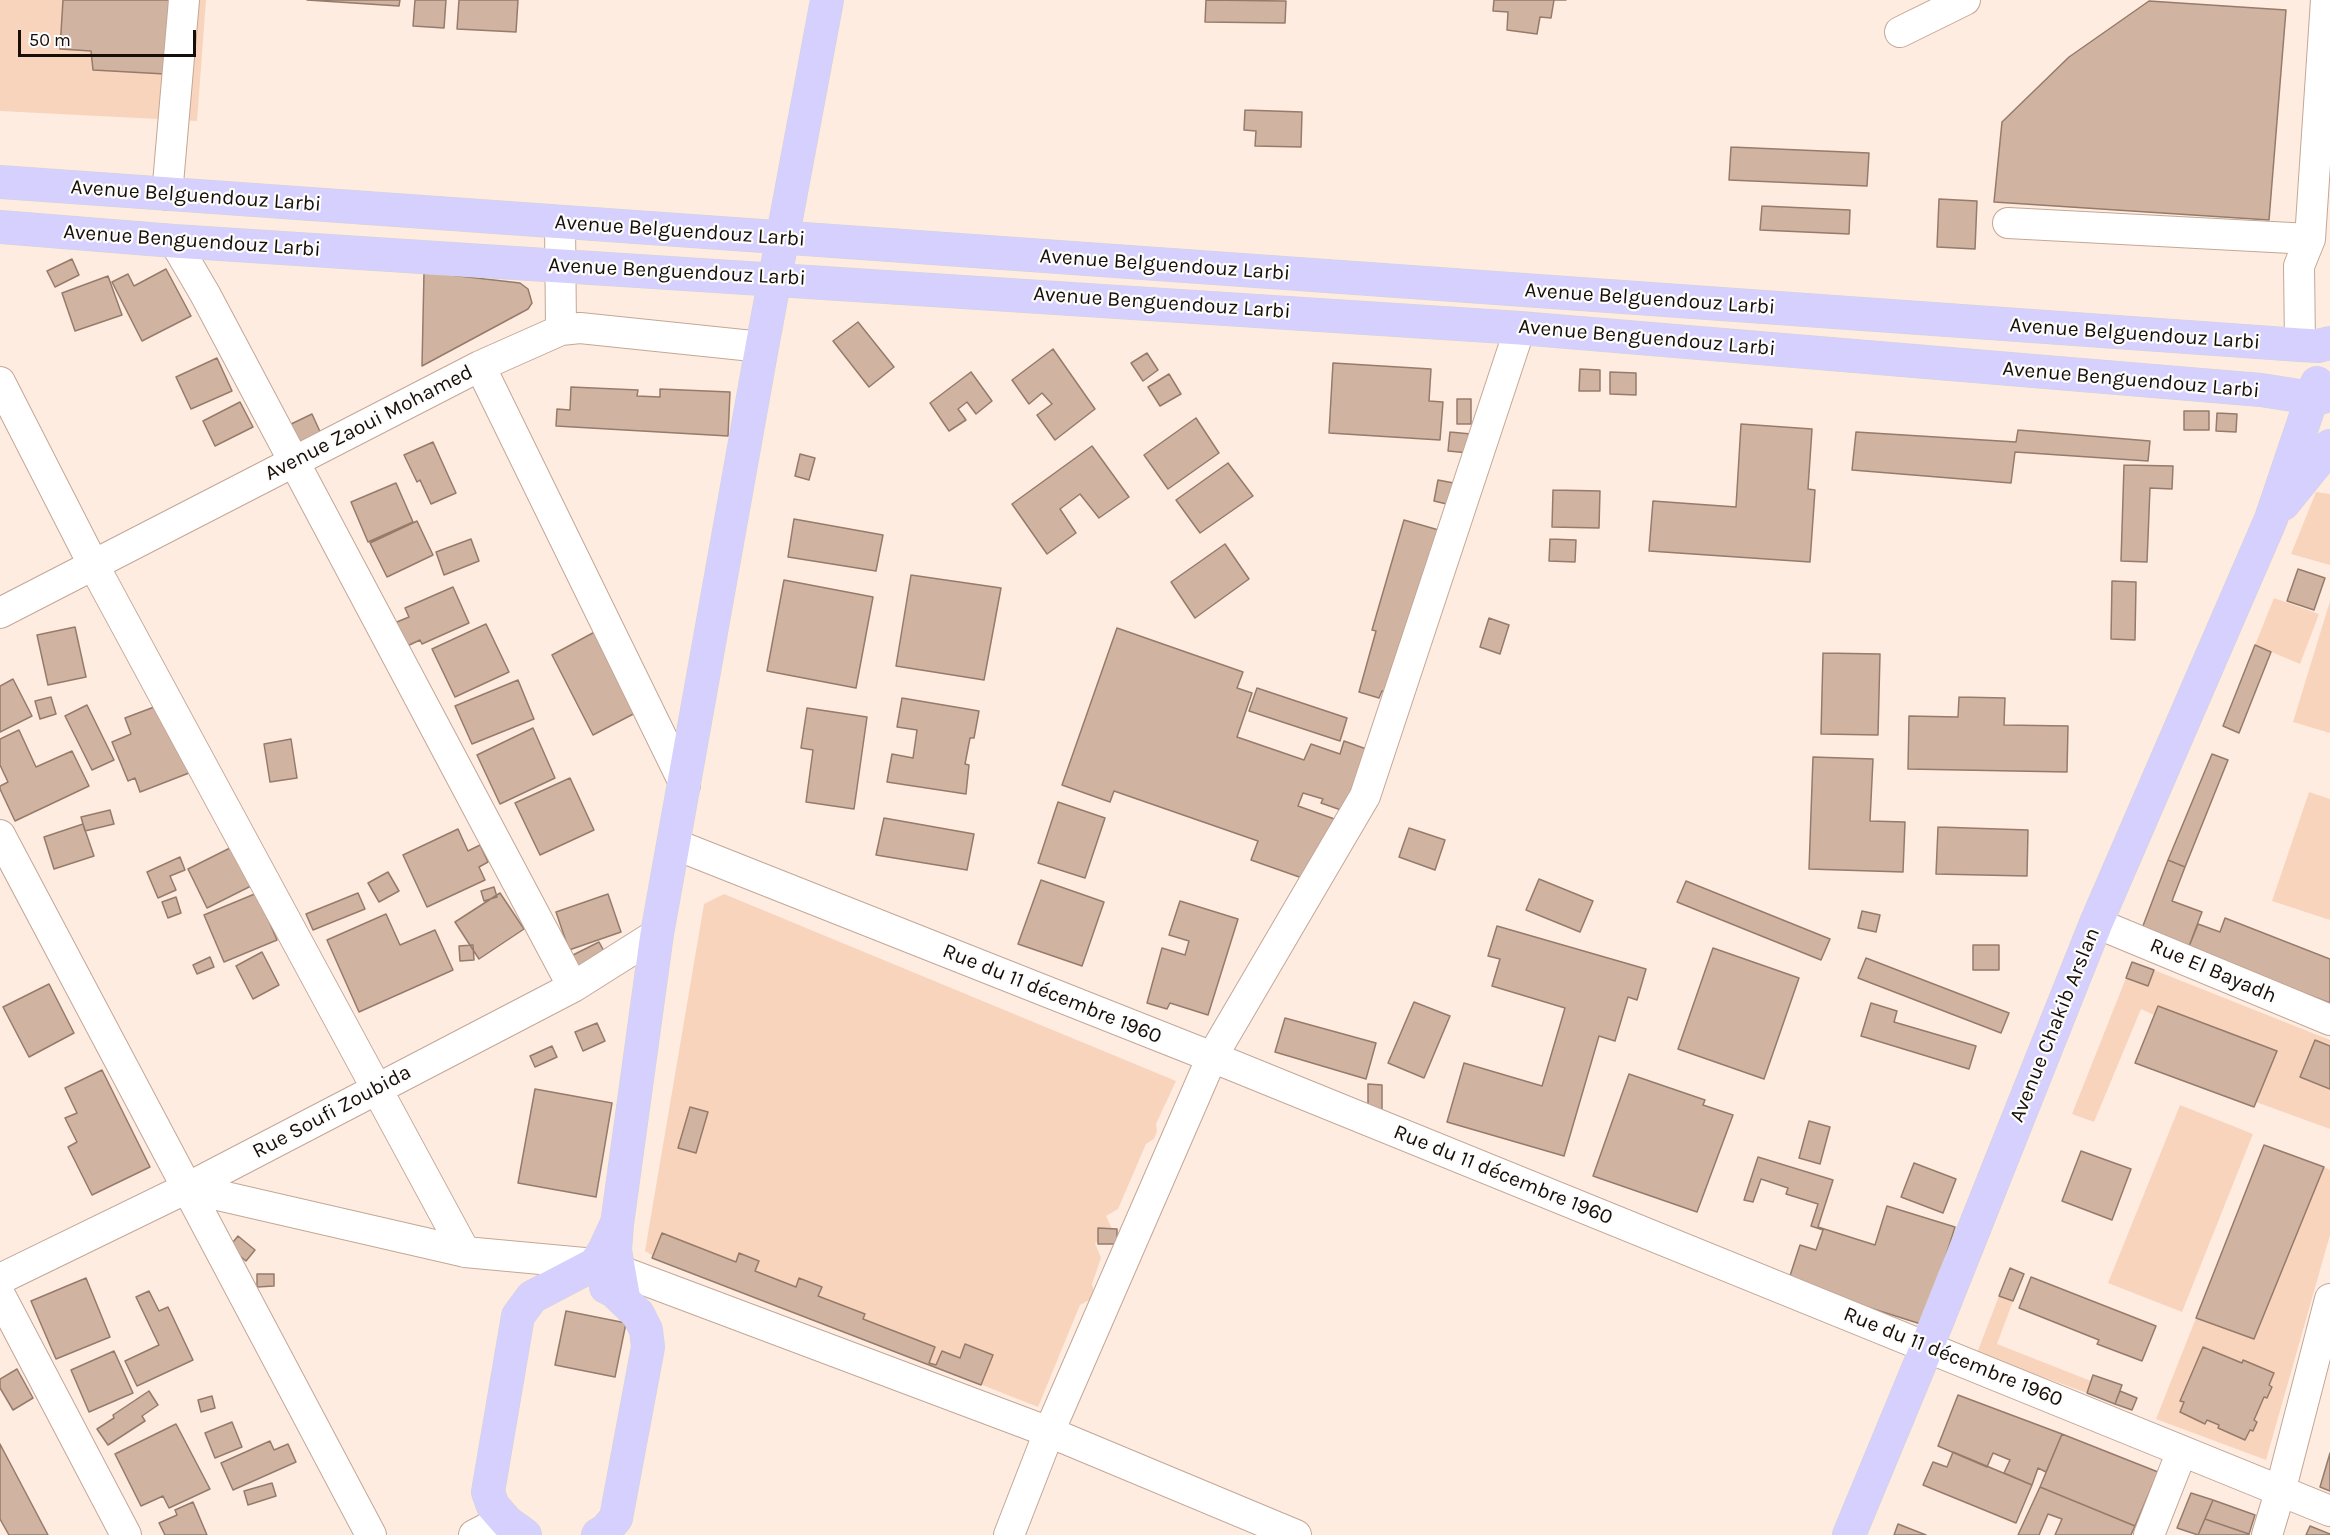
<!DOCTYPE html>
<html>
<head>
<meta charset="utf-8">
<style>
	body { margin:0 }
	#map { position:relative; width:2330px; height:1535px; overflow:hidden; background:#feece1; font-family:Karla,sans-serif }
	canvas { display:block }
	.scale { position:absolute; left:18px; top:30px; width:178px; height:27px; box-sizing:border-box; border:3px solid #180e08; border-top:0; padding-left:8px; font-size:18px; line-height:21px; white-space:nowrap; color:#180e08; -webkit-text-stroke:4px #fdfdfd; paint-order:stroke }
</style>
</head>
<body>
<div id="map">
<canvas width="2330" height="1535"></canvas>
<div class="scale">50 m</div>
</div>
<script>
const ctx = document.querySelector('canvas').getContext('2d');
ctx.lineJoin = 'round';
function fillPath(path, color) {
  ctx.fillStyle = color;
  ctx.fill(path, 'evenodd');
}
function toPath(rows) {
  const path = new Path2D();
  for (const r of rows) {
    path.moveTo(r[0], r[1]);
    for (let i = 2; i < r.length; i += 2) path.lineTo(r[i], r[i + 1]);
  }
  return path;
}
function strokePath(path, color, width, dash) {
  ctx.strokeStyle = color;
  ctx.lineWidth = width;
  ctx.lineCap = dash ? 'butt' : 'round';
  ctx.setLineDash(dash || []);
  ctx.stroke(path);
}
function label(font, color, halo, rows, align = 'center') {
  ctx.font = font + ' Karla,sans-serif';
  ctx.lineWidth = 4.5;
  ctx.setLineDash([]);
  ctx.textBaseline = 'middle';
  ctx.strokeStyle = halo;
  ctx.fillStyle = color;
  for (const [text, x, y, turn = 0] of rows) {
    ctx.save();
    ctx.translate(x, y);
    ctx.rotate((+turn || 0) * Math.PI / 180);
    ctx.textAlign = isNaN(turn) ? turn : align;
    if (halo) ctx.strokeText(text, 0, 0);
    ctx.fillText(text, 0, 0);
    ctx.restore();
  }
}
fillPath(toPath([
	[0,0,206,0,197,121,0,111],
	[2316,492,2330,494,2330,565,2291,554],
	[2274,598,2319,614,2300,664,2255,645],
	[2330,601,2330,733,2293,722],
	[2309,792,2330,799,2330,920,2272,901],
	[724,894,1176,1081,1156,1124,1157,1131,1154,1139,1146,1144,1118,1209,1106,1216,1115,1235,1095,1243,1101,1258,1092,1284,1095,1297,1080,1305,1038,1407,682,1266,668,1265,645,1251,704,904],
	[2154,970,2330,1040,2330,1129,2256,1102,2277,1051,2158,1007,2154,1015,2141,1009,2094,1122,2072,1114,2126,978,2148,986],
	[2180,1105,2253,1134,2182,1312,2108,1283],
	[2324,1167,2330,1170,2330,1235,2266,1460,2156,1419,2196,1318,2254,1339],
	[1999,1296,2013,1301,1997,1344,2091,1381,2087,1393,1977,1353]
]), '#f9d4bd');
const building = toPath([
	[63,0,169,0,165,74,93,70,91,51,60,49,63,0],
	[307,0,400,0,399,6,307,0],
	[415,0,446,0,444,28,413,26,415,0],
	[459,0,518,0,516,32,457,29,459,0],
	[1206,0,1286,1,1285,23,1205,22,1206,0],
	[1494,0,1566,0,1554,0,1551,18,1540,17,1537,34,1507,30,1508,12,1493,11,1494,0],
	[2149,1,2286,10,2269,220,1994,202,2002,122,2069,57,2149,1],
	[1245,110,1302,112,1301,147,1255,146,1256,131,1244,130,1245,110],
	[1731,147,1869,153,1867,186,1729,180,1731,147],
	[1939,199,1977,201,1975,249,1937,247,1939,199],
	[1762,206,1850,210,1849,234,1760,230,1762,206],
	[72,259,79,275,55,287,47,271,72,259],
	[166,269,191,316,142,341,112,282,128,274,134,286,166,269],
	[424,272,520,283,528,289,532,303,528,309,422,366,424,272],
	[108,276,122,315,75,331,62,293,108,276],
	[858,322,894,367,869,387,833,341,858,322],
	[1053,349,1095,409,1055,440,1037,415,1052,404,1042,393,1029,404,1012,380,1053,349],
	[1147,353,1158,370,1143,381,1131,363,1147,353],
	[217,358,232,391,191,409,176,377,217,358],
	[1333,363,1431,369,1429,401,1443,402,1440,440,1329,433,1333,363],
	[1580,369,1600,370,1600,391,1579,391,1580,369],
	[971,372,992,401,976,414,967,402,958,409,966,420,949,431,930,403,971,372],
	[1610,372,1636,373,1636,395,1610,394,1610,372],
	[1169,374,1181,394,1160,406,1148,387,1169,374],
	[571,387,638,390,637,396,660,397,660,389,730,392,728,436,556,426,557,409,570,410,571,387],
	[1457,399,1471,399,1471,424,1457,424,1457,399],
	[240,402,253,427,215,446,203,421,240,402],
	[2184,411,2209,411,2209,430,2184,430,2184,411],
	[2217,413,2237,414,2236,432,2216,431,2217,413],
	[312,414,322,436,298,448,287,426,312,414],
	[1196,418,1219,453,1168,489,1144,455,1196,418],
	[1741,424,1812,429,1808,489,1815,490,1810,562,1649,551,1653,501,1736,507,1741,424],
	[2018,430,2150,441,2148,461,2015,452,2011,483,1852,470,1856,432,2016,442,2018,430],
	[1450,432,1471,434,1469,453,1448,451,1450,432],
	[433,442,456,493,431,504,420,480,417,482,404,455,433,442],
	[1092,446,1129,497,1099,518,1080,494,1060,509,1076,533,1047,554,1012,504,1092,446],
	[800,454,815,458,809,480,795,476,800,454],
	[1228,463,1253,496,1200,533,1176,500,1228,463],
	[2124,465,2173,466,2172,489,2150,488,2147,562,2121,561,2124,465],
	[1438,480,1459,484,1455,506,1434,501,1438,480],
	[396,483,413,522,368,542,351,502,396,483],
	[1553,490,1600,491,1599,528,1552,527,1553,490],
	[794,519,883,535,876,571,788,557,794,519],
	[1404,520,1442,531,1403,697,1382,691,1379,698,1359,692,1376,631,1372,630,1404,520],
	[417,521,433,555,387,577,370,543,417,521],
	[471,539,479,561,444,575,436,552,471,539],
	[1550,539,1576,540,1575,562,1549,561,1550,539],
	[1225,544,1249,579,1195,618,1171,582,1225,544],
	[2298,569,2325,578,2314,610,2287,601,2298,569],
	[911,575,1001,588,984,680,896,666,911,575],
	[784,580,873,597,856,688,767,671,784,580],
	[2112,581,2136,582,2135,640,2111,639,2112,581],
	[453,587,469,623,422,644,420,640,403,648,392,624,409,617,405,608,453,587],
	[1489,618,1509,625,1500,654,1480,647,1489,618],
	[486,624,509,672,455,697,432,649,486,624],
	[75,627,86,677,48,685,37,635,75,627],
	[602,628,641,710,593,735,552,655,602,628],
	[1117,628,1243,672,1237,688,1252,693,1237,737,1304,760,1311,744,1340,754,1344,741,1383,755,1361,817,1321,803,1323,799,1303,793,1298,806,1340,821,1305,879,1251,860,1258,841,1114,791,1110,802,1062,785,1117,628],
	[2255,645,2271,652,2239,733,2223,726,2255,645],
	[1823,653,1880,654,1878,735,1821,734,1823,653],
	[13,679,32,716,0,732,0,686,13,679],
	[518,680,534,719,472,744,455,706,518,680],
	[1257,688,1347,718,1340,741,1249,711,1257,688],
	[51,697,56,714,40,719,35,701,51,697],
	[1959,697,2005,698,2004,725,2068,726,2067,772,1908,769,1909,716,1958,717,1959,697],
	[902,698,979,711,974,738,970,738,965,764,969,765,966,794,887,782,892,754,913,758,917,730,897,727,902,698],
	[162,704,189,773,140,792,135,778,128,781,112,742,131,734,125,718,162,704],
	[87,705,114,760,92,770,65,716,87,705],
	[807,708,867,717,854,809,806,802,813,750,801,748,807,708],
	[533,728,555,778,500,804,477,755,533,728],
	[19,730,36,767,72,751,89,786,15,821,0,789,0,786,8,782,0,765,0,739,19,730],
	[291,739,297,778,270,782,264,744,291,739],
	[2212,754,2228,760,2185,867,2168,860,2212,754],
	[1813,757,1873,759,1870,821,1905,822,1903,872,1809,869,1813,757],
	[570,778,594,830,540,855,515,803,570,778],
	[1058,802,1105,818,1085,878,1038,863,1058,802],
	[110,810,114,824,85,831,81,817,110,810],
	[884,818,974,834,967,870,876,855,884,818],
	[83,824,94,856,54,869,44,837,83,824],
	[1938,827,2028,830,2027,876,1936,874,1938,827],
	[1409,828,1445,840,1435,870,1399,857,1409,828],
	[458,829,468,851,480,845,488,862,479,867,485,880,427,907,403,855,458,829],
	[232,847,251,886,207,908,188,869,232,847],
	[180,857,185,870,170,876,176,890,158,898,147,872,180,857],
	[2168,860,2185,867,2172,901,2202,912,2188,949,2141,931,2168,860],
	[388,872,399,891,379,902,368,883,388,872],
	[1539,879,1593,901,1580,932,1526,910,1539,879],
	[1041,880,1104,902,1082,966,1018,944,1041,880],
	[1686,881,1830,939,1821,960,1677,902,1686,881],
	[494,887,497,897,484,901,481,891,494,887],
	[257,893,277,940,224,962,204,915,257,893],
	[358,893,365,909,313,930,306,914,358,893],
	[500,893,524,929,479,959,455,922,500,893],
	[608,894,621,932,569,950,556,912,608,894],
	[176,897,181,913,168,918,162,902,176,897],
	[1180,901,1238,919,1208,1015,1170,1003,1167,1009,1147,1003,1162,948,1185,955,1189,941,1169,935,1180,901],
	[1862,911,1880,915,1876,932,1858,928,1862,911],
	[386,914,400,945,435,930,453,970,359,1012,327,940,386,914],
	[2225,918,2330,959,2330,1003,2188,949,2198,924,2220,932,2225,918],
	[1497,926,1646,969,1637,1000,1628,997,1615,1041,1599,1036,1564,1156,1447,1122,1464,1063,1542,1086,1565,1008,1492,986,1500,959,1488,956,1497,926],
	[599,942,605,953,577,967,571,956,599,942],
	[473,945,474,960,460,961,459,946,473,945],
	[1973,945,1999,945,1999,970,1973,970,1973,945],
	[1713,948,1799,978,1764,1079,1678,1049,1713,948],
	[262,952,279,985,253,999,236,966,262,952],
	[210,957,214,967,197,974,193,965,210,957],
	[1866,958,2009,1013,2001,1033,1858,978,1866,958],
	[2132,962,2154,970,2148,986,2126,978,2132,962],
	[49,984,74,1033,29,1057,3,1007,49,984],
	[1414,1002,1450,1016,1424,1078,1388,1063,1414,1002],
	[1871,1003,1897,1011,1894,1022,1976,1046,1969,1069,1861,1036,1871,1003],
	[2158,1006,2277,1051,2254,1107,2135,1063,2158,1006],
	[1285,1018,1376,1043,1366,1079,1275,1052,1285,1018],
	[597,1023,605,1041,583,1051,575,1032,597,1023],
	[2315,1040,2330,1046,2330,1089,2300,1077,2315,1040],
	[552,1046,557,1057,535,1067,530,1056,552,1046],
	[102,1070,150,1167,92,1195,68,1147,77,1142,65,1118,77,1113,65,1088,102,1070],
	[1629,1074,1705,1100,1703,1105,1733,1115,1697,1212,1593,1176,1629,1074],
	[1368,1084,1382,1085,1382,1112,1368,1112,1368,1084],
	[535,1089,612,1103,596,1197,518,1183,535,1089],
	[690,1107,708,1112,696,1153,678,1148,690,1107],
	[1809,1121,1830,1127,1820,1164,1799,1158,1809,1121],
	[2264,1145,2324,1167,2254,1339,2196,1318,2264,1145],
	[2081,1151,2131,1169,2112,1220,2062,1201,2081,1151],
	[1758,1157,1833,1180,1818,1227,1875,1245,1887,1206,1955,1227,1924,1325,1788,1282,1800,1245,1816,1250,1823,1230,1811,1226,1818,1204,1786,1194,1788,1188,1761,1179,1753,1202,1744,1200,1758,1157],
	[1914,1163,1956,1179,1943,1213,1901,1197,1914,1163],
	[1098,1228,1117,1229,1117,1244,1098,1244,1098,1228],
	[662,1233,736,1262,739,1253,759,1261,755,1271,796,1287,799,1278,822,1287,818,1296,865,1314,863,1319,935,1347,929,1363,936,1365,942,1351,960,1358,965,1344,993,1355,981,1385,652,1258,662,1233],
	[238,1236,255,1250,246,1261,229,1247,238,1236],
	[2010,1268,2024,1274,2013,1301,1999,1296,2010,1268],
	[257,1274,274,1274,274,1286,257,1287,257,1274],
	[2031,1277,2156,1326,2142,1361,2097,1344,2099,1340,2019,1308,2031,1277],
	[86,1278,110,1337,56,1359,31,1301,86,1278],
	[149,1291,159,1311,168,1307,193,1360,137,1386,125,1361,159,1345,136,1297,149,1291],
	[566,1311,626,1323,615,1377,555,1365,566,1311],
	[2203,1347,2242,1363,2243,1360,2274,1373,2269,1385,2272,1387,2267,1398,2264,1397,2254,1420,2257,1422,2253,1431,2250,1430,2245,1440,2218,1428,2219,1425,2207,1420,2205,1424,2180,1412,2184,1402,2180,1401,2203,1347],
	[114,1351,133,1393,89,1412,71,1370,114,1351],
	[17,1369,33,1398,13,1410,0,1388,0,1379,17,1369],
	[2093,1375,2122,1385,2115,1404,2087,1393,2093,1375],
	[149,1391,158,1405,142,1416,145,1421,108,1445,97,1429,114,1418,113,1415,149,1391],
	[2120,1391,2137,1398,2132,1410,2115,1404,2120,1391],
	[1958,1395,2062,1434,2046,1472,2038,1468,2032,1485,2004,1473,2010,1460,1993,1453,1987,1467,1938,1446,1958,1395],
	[212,1396,215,1408,201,1412,198,1400,212,1396],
	[232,1422,242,1447,215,1458,205,1433,232,1422],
	[176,1424,210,1489,169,1508,163,1496,141,1506,115,1454,176,1424],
	[2062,1434,2158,1472,2135,1526,2040,1487,2062,1434],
	[270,1441,274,1450,288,1444,296,1462,233,1490,221,1463,270,1441],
	[0,1444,48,1535,9,1535,0,1519,0,1444],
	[1953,1452,2032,1485,2016,1523,1923,1485,1933,1462,1947,1467,1953,1452],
	[2330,1453,2330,1491,2320,1487,2330,1453],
	[272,1483,276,1496,248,1505,244,1491,272,1483],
	[2040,1487,2135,1526,2131,1535,2055,1535,2062,1519,2048,1514,2039,1535,2018,1535,2040,1487],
	[2191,1493,2213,1500,2198,1535,2177,1528,2191,1493],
	[2213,1500,2255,1515,2249,1534,2205,1519,2213,1500],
	[193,1502,207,1535,165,1535,159,1523,177,1515,175,1510,193,1502],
	[2205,1519,2249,1534,2249,1535,2198,1535,2205,1519],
	[1898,1524,1926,1535,1894,1535,1898,1524],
	[2310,1526,2330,1534,2330,1535,2306,1535,2310,1526]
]);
fillPath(building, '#d0b3a1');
strokePath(building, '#967b6a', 1.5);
const minor = toPath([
	[1900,32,1965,0],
	[167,195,184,0],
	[560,222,561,330],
	[2008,223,2310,239],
	[174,241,205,294,573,987],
	[2300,345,2299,266,2310,239,2326,0],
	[480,366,685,785],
	[0,382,94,566,465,1252],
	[0,613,480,366,561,330,580,328,762,347],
	[0,835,371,1535],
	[674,844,1212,1057,2330,1511],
	[2096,923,2330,1020],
	[187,1188,465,1252,595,1264,618,1270,1049,1432,1296,1535],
	[0,1279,187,1188,573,987,657,934],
	[0,1295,126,1535],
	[474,1535,505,1519],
	[1009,1535,1049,1432,1212,1057,1365,796,1520,328],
	[2149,1535,2182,1451],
	[2267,1535,2280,1492,2330,1299]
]);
const major = toPath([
	[0,182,2300,345,2318,346,2330,343],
	[0,227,174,241,1520,328,2261,390,2312,398,2323,397],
	[2283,504,2330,446],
	[624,1300,615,1250,617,1224,657,934,762,347,827,0],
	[525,1535,507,1522,493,1506,488,1492,518,1316,532,1297,595,1264,604,1251,616,1225],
	[598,1535,606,1530,616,1518,648,1347,646,1330,638,1314,614,1291,606,1287],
	[1849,1535,1927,1347,2096,923,2271,519,2317,383]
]);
strokePath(minor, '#c4a796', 32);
strokePath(major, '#d5d4d3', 34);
strokePath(minor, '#fff', 30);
strokePath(major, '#d5d0fd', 33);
label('21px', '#180e08', '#fdfdfd', [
	["Avenue Belguendouz Larbi",196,196,4],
	["Avenue Belguendouz Larbi",680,231,4],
	["Avenue Benguendouz Larbi",192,241,4],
	["Avenue Belguendouz Larbi",1165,265,4],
	["Avenue Benguendouz Larbi",677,272,3],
	["Avenue Belguendouz Larbi",1650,299,4],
	["Avenue Benguendouz Larbi",1162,303,4],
	["Avenue Belguendouz Larbi",2135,334,4],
	["Avenue Benguendouz Larbi",1647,338,5],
	["Avenue Benguendouz Larbi",2131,380,5],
	["Avenue Zaoui Mohamed",369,423,-27],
	["Rue El Bayadh",2213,971,23],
	["Rue du 11 décembre 1960",1052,994,22],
	["Avenue Chakib Arslan",2055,1025,-68],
	["Rue Soufi Zoubida",332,1112,-28],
	["Rue du 11 décembre 1960",1503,1175,22],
	["Rue du 11 décembre 1960",1953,1357,22]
]);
</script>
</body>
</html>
